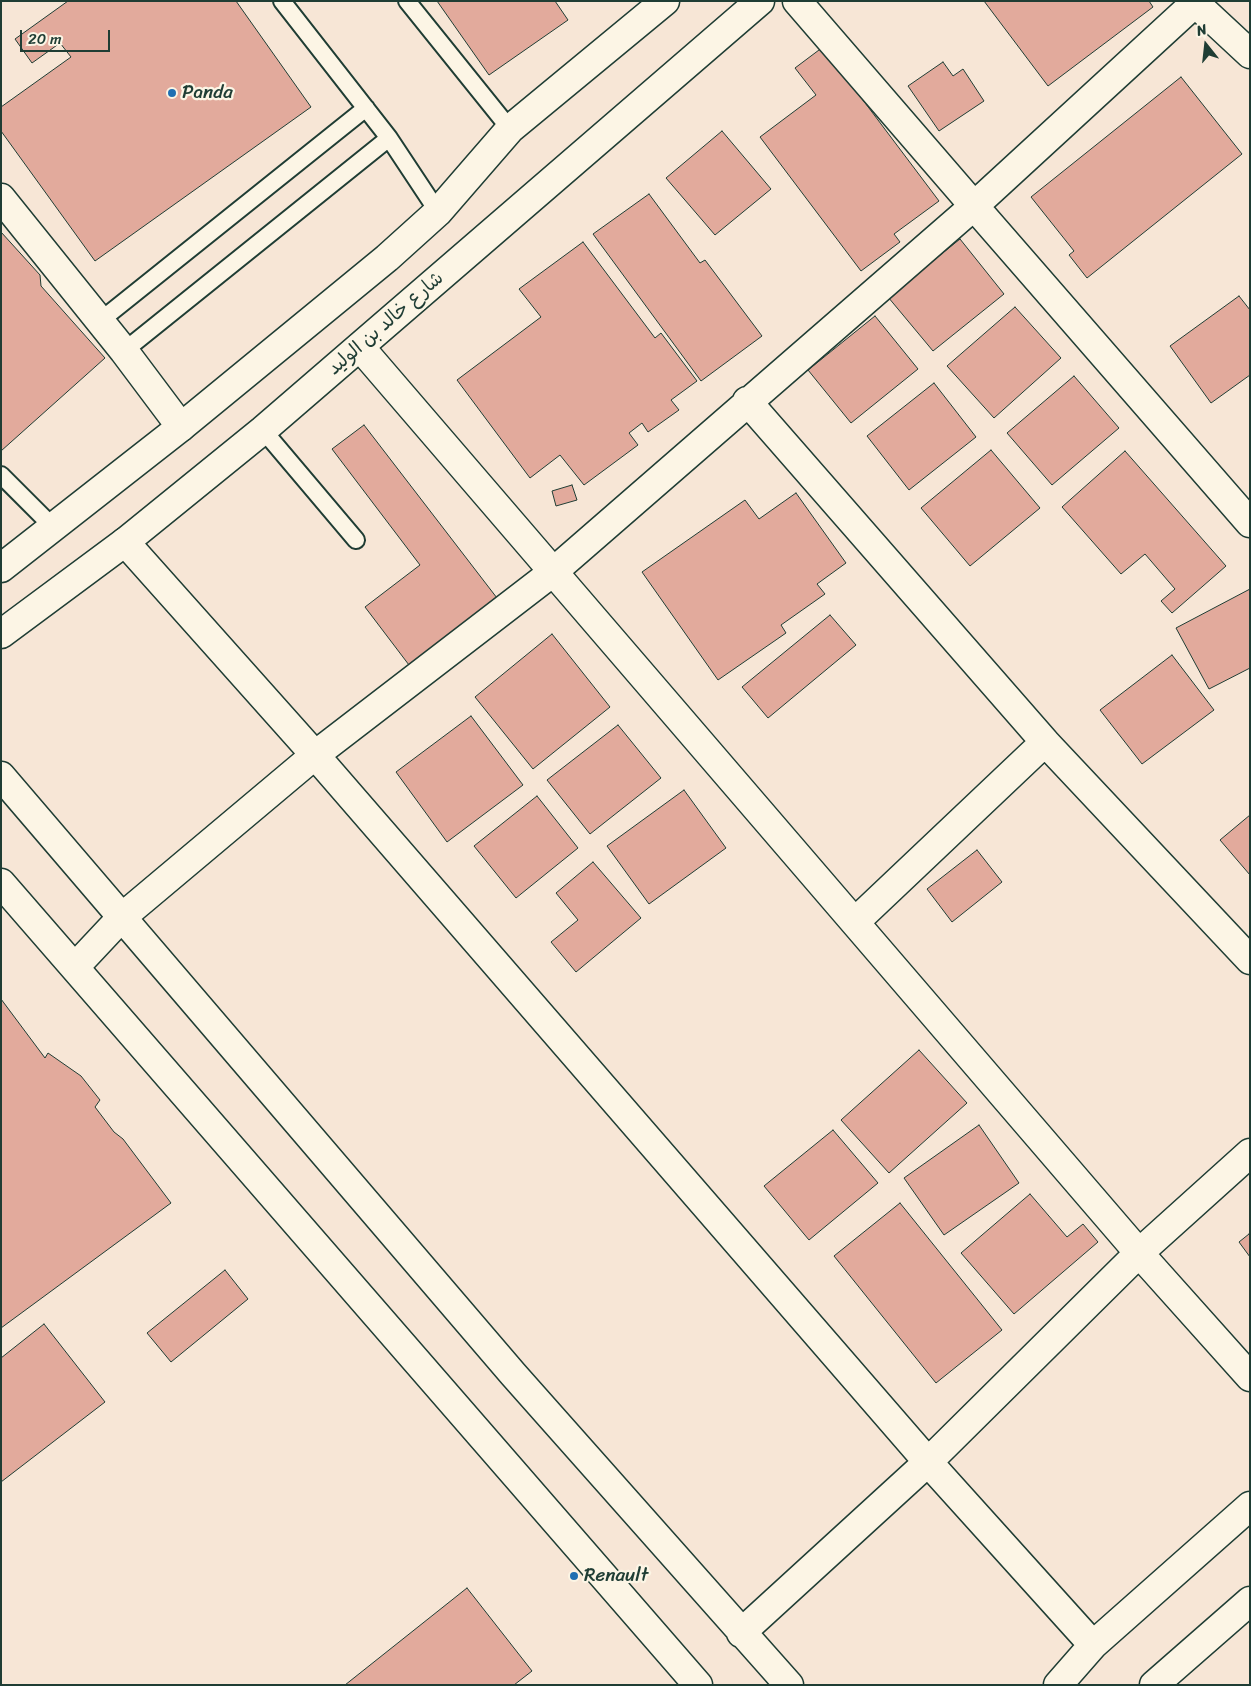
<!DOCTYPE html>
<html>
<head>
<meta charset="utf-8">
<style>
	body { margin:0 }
	#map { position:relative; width:1251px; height:1686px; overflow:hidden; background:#f7e6d6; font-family:Sriracha,sans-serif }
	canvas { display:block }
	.frame { position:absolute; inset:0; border:2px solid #1f3d34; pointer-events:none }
	.north { position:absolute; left:1181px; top:20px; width:50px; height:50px; -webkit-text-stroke:4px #fcf5e5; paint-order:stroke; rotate:344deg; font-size:14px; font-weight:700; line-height:20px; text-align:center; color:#1f3d34 }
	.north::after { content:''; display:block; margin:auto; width:18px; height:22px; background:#1f3d34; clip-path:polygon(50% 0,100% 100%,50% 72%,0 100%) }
	.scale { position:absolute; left:20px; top:30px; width:90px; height:22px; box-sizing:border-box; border:2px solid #1f3d34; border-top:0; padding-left:6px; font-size:15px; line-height:18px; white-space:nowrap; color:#1f3d34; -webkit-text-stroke:4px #fcf5e5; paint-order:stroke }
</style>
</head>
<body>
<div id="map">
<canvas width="1251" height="1686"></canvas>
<div class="frame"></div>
<div class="north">N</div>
<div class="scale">20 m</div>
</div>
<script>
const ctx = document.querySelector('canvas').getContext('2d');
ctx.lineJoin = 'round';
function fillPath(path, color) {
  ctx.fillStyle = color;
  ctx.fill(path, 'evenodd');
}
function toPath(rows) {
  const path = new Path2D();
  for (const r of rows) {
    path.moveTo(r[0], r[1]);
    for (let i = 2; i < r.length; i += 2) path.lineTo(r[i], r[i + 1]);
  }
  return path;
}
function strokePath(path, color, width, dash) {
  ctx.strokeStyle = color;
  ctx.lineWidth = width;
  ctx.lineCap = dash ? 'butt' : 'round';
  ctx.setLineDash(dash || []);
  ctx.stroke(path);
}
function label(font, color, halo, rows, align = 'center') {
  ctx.font = font + ' Sriracha,"Playpen Sans Arabic",sans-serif';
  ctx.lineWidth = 4.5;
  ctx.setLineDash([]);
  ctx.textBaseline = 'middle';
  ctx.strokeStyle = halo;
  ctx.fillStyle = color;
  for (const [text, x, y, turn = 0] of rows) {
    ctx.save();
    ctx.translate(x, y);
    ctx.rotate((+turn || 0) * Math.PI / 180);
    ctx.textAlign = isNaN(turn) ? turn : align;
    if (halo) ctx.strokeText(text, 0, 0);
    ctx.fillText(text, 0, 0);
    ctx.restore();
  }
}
const building = toPath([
	[68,1,236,1,311,107,95,261,1,131,1,107,71,57,60,43,32,63,15,39,68,1],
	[437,1,555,1,568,20,489,75,437,1],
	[984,1,1149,1,1153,7,1048,86,984,1],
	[823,47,939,201,894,234,900,242,861,271,760,137,816,95,795,68,823,47],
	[943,62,953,76,963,69,984,101,939,131,908,86,943,62],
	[1181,77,1242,154,1087,278,1069,255,1074,251,1031,197,1181,77],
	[722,131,771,189,715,235,666,178,722,131],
	[649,194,700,263,705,260,762,336,701,381,593,234,649,194],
	[1,232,40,275,41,286,105,358,1,451,1,232],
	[960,239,1004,294,933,351,888,297,960,239],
	[583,242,655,338,661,333,697,381,671,400,679,410,648,432,642,423,629,433,638,445,584,485,560,455,530,478,457,380,541,317,519,289,583,242],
	[1239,296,1250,310,1250,375,1211,403,1170,346,1239,296],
	[1015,307,1061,358,994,418,947,366,1015,307],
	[875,316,918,369,851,423,808,370,875,316],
	[1074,376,1119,428,1052,485,1007,433,1074,376],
	[934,383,976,437,909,490,867,436,934,383],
	[364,425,497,598,409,665,365,607,420,565,332,449,364,425],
	[991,450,1040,508,970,566,921,508,991,450],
	[1125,451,1226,566,1172,613,1161,601,1175,589,1145,554,1121,574,1062,507,1125,451],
	[572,485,577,500,556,506,552,491,572,485],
	[796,493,846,563,817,584,825,594,781,625,786,633,718,680,642,572,745,500,759,519,796,493],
	[1250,589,1250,668,1209,689,1176,628,1250,589],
	[830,615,856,645,768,718,742,687,830,615],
	[552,634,610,707,533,769,475,697,552,634],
	[1172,655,1214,710,1142,764,1100,710,1172,655],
	[471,716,523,785,447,842,396,772,471,716],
	[618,725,661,778,590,834,547,780,618,725],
	[684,790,726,848,649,904,607,846,684,790],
	[537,796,578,848,516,898,474,846,537,796],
	[1250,815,1250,875,1220,840,1250,815],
	[977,850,1002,882,952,922,927,889,977,850],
	[593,862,641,918,576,972,551,942,578,920,556,893,593,862],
	[1,999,45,1058,48,1053,81,1076,100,1100,95,1107,114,1132,123,1139,171,1203,1,1328,1,999],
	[919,1050,967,1103,889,1173,841,1120,919,1050],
	[979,1125,1019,1183,944,1235,904,1178,979,1125],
	[833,1130,878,1183,809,1240,764,1186,833,1130],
	[1030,1194,1067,1237,1083,1224,1098,1242,1014,1314,961,1253,1030,1194],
	[900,1203,1002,1330,936,1383,834,1256,900,1203],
	[1249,1234,1250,1235,1250,1257,1239,1242,1249,1234],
	[225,1270,248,1299,171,1362,147,1333,225,1270],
	[44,1324,105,1402,1,1482,1,1358,44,1324],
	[467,1588,532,1671,514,1685,345,1685,467,1588]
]);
fillPath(building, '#e2aa9c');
strokePath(building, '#1f3d34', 1);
const service = toPath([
	[282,1,389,138,438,212],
	[407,1,510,129],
	[100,321,366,108],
	[124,351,389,138],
	[263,430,356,540],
	[1,475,53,527]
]);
const minor = toPath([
	[1193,1,1250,54],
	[1195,3,974,206,1250,523],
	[1,198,124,351,181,427],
	[360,347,1139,1253,1250,1377],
	[747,401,1045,742,1250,960],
	[125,542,315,755,928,1462,1093,1645],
	[1,776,513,1374,789,1685],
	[1,883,698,1685],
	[855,922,1045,742],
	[75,967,121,918,315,755,553,572,974,206,797,1],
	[741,1633,928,1462,1139,1253,1250,1153],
	[1058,1685,1093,1645,1250,1506],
	[1154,1685,1250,1601]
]);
const secondary = toPath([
	[1,568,181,427,387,258,438,212,510,129,665,1],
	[1,634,125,542,263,430,760,1]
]);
strokePath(service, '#1f3d34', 20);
strokePath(minor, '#1f3d34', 31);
strokePath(secondary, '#1f3d34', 31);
strokePath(service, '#fcf5e5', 16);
strokePath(minor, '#fcf5e5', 28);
strokePath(secondary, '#fcf5e5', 28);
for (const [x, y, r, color] of [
	[172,93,5,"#1f6fb2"],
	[574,1576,5,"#1f6fb2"]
]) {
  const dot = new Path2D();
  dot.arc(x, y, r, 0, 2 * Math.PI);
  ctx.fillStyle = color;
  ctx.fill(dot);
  strokePath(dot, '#fcf5e5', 2);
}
label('19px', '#1f3d34', '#fcf5e5', [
	["Panda",182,93],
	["Renault",584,1576]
], 'left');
label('19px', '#1f3d34', '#fcf5e5', [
	["شارع خالد بن الوليد",386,324,-41]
]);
</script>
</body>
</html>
